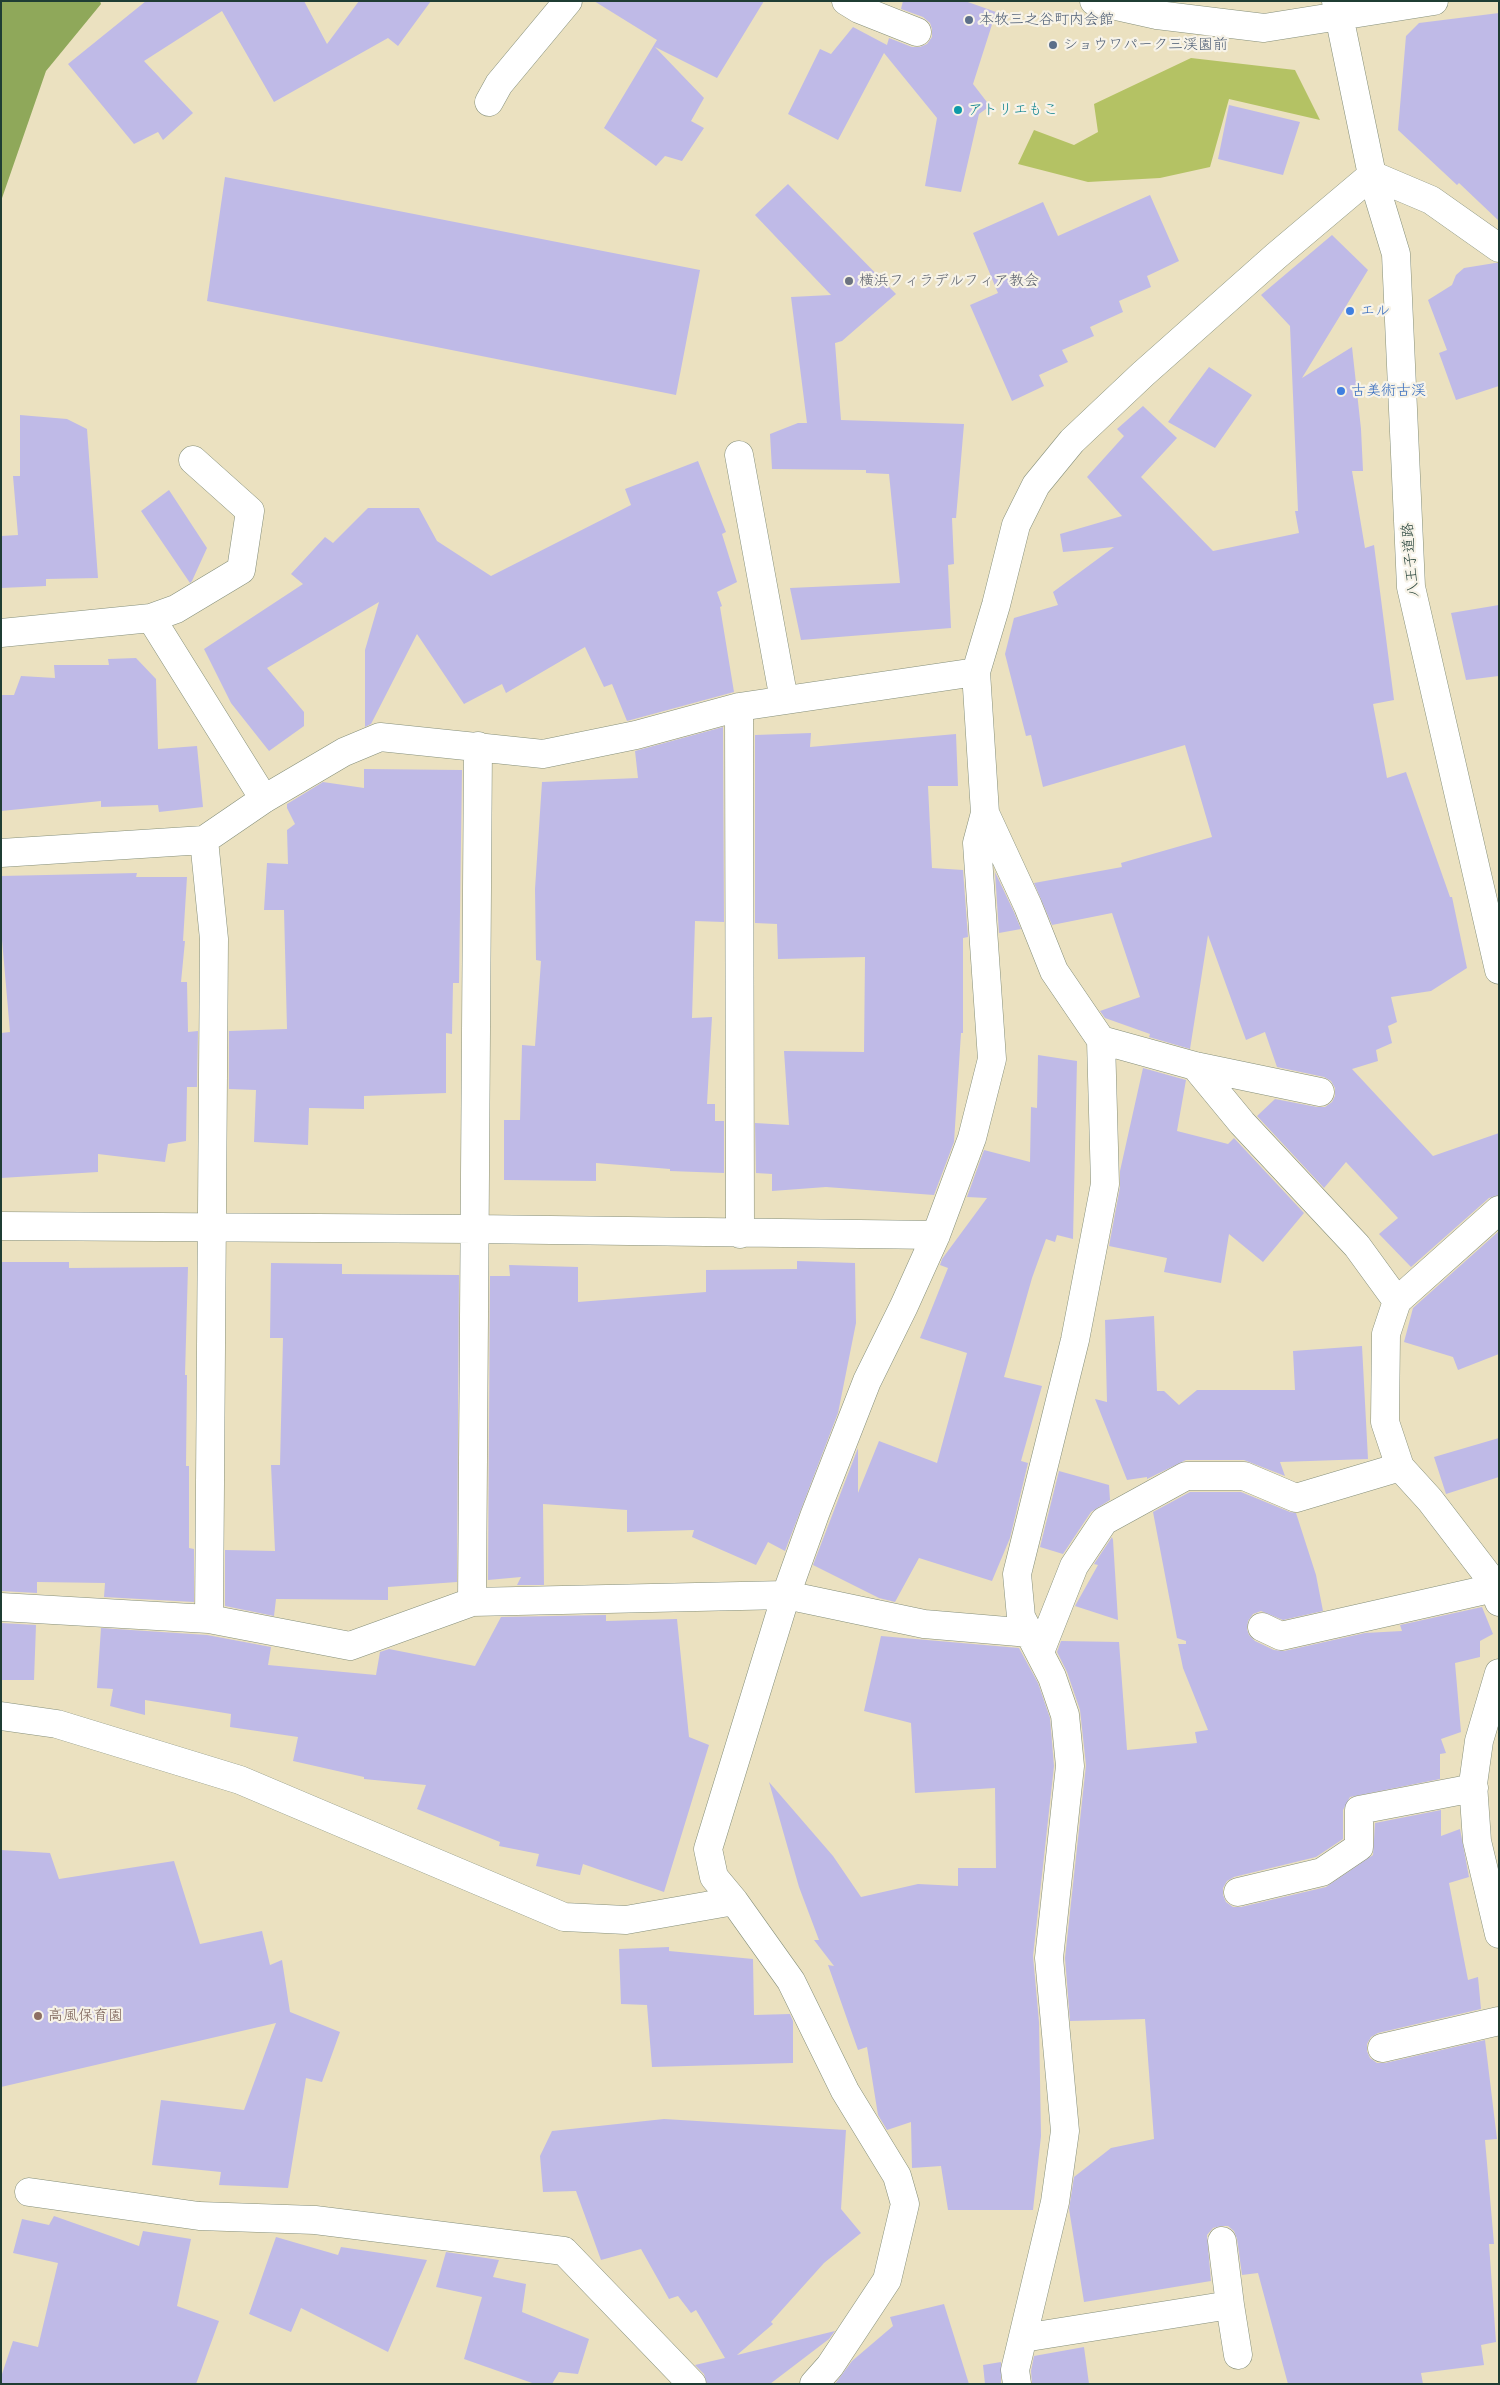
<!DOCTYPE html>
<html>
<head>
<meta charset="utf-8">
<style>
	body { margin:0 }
	#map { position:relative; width:1500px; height:2385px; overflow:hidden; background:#ebe1c0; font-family:"Shantell Sans",sans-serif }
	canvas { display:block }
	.frame { position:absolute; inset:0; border:2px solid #1f3d34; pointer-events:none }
</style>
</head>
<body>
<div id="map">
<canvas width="1500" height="2385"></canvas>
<div class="frame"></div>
</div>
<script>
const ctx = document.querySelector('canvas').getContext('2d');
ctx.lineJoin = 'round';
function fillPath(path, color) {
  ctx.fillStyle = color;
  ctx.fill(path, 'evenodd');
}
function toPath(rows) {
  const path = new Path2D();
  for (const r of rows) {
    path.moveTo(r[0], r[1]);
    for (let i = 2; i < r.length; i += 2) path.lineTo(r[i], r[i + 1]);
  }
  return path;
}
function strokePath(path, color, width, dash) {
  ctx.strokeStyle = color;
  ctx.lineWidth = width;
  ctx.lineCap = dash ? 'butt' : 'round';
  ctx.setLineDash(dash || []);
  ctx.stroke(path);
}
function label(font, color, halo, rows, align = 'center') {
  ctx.font = font + ' "Shantell Sans","Klee One",sans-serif';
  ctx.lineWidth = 4.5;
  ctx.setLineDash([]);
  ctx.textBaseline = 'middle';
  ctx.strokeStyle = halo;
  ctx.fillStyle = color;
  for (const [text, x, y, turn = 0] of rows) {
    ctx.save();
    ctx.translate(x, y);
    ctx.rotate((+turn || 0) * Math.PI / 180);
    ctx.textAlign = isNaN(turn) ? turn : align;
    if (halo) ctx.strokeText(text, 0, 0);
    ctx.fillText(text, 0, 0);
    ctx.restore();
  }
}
fillPath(toPath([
	[1191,58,1295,70,1320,120,1229,99,1210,167,1160,178,1088,182,1018,164,1034,130,1074,145,1098,132,1094,104]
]), '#b4c264');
fillPath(toPath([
	[1,1,100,1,101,4,46,71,1,201]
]), '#8fa85a');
fillPath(toPath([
	[146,1,304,1,327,44,359,1,431,1,398,46,388,38,274,102,222,11,144,61,193,113,163,140,158,132,134,144,68,64],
	[594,1,764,1,717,78,655,47,704,98,691,121,704,128,682,161,665,156,656,166,604,128,657,40],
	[903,1,965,1,996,12,973,84,990,106,979,114,961,192,925,186,937,118,884,53,838,140,788,114,820,49,831,54,853,27,887,45,889,38,912,47,920,47,927,44,932,37,932,29,930,23,923,17,901,9],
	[1499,13,1499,221,1459,183,1457,185,1398,130,1406,36,1419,23],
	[1229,105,1300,122,1283,175,1218,159],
	[225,177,700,270,676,395,207,301],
	[788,184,896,294,842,341,835,343,841,420,964,424,956,518,952,518,954,564,948,565,951,628,801,640,790,588,900,583,889,474,866,473,866,470,772,469,770,434,798,423,807,423,791,297,831,295,755,215],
	[1150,195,1179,261,1147,276,1151,287,1119,301,1123,312,1090,327,1094,336,1062,350,1068,362,1039,375,1044,386,1012,401,970,305,998,293,973,233,1043,202,1058,236],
	[1332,235,1368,270,1302,378,1352,347,1361,429,1363,471,1352,471,1365,548,1374,545,1394,700,1373,704,1387,778,1406,772,1450,897,1452,897,1467,968,1431,991,1391,997,1397,1022,1388,1026,1392,1043,1376,1050,1378,1061,1352,1069,1433,1156,1499,1133,1499,1195,1489,1198,1411,1267,1379,1234,1398,1218,1346,1162,1324,1188,1257,1116,1275,1099,1317,1107,1325,1107,1332,1102,1335,1096,1335,1088,1331,1081,1324,1077,1277,1067,1265,1032,1246,1040,1208,935,1190,1049,1149,1037,1150,1034,1105,1018,1100,1011,1140,997,1112,913,1052,925,1034,883,1122,867,1121,863,1212,837,1185,745,1043,787,1031,735,1026,736,1005,654,1014,618,1058,605,1053,592,1114,547,1063,552,1060,534,1122,516,1087,477,1124,436,1117,429,1143,406,1177,438,1141,477,1213,551,1299,533,1295,511,1298,511,1290,326,1261,295],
	[1495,263,1499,263,1499,386,1456,400,1439,353,1447,350,1428,300,1452,285,1456,275,1464,268],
	[1209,367,1252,395,1215,448,1168,422],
	[20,415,67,419,87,429,98,578,46,579,46,586,1,588,1,536,18,535,13,476,20,476],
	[698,461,726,532,722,534,737,582,717,592,722,606,720,607,734,692,627,721,612,684,604,687,585,647,506,693,502,684,464,704,417,634,371,724,365,727,365,650,379,602,267,668,304,712,304,726,269,751,231,703,204,649,303,584,291,574,325,537,333,543,368,508,419,508,437,541,491,576,631,505,625,489],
	[169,490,207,548,192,581,190,583,141,511],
	[1499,605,1499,676,1466,680,1451,613],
	[136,658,156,679,158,749,197,746,203,807,159,812,158,805,101,807,101,801,1,811,1,695,14,695,21,676,55,678,54,665,109,665,108,659],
	[723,727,724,922,695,921,692,1018,712,1017,707,1104,715,1104,715,1121,724,1121,724,1173,670,1171,670,1169,596,1163,596,1181,504,1180,504,1120,520,1120,522,1045,535,1046,541,961,536,960,535,889,542,782,638,778,635,751],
	[811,733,810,747,956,734,958,786,928,786,932,868,963,870,968,937,963,938,963,1033,961,1033,954,1142,934,1195,826,1187,772,1191,772,1174,756,1173,755,1123,789,1125,784,1051,864,1052,865,957,778,959,777,924,755,923,755,735],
	[364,769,462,770,459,983,453,983,452,1034,446,1033,446,1093,364,1096,364,1109,309,1108,308,1145,254,1142,256,1090,229,1089,229,1031,287,1029,284,910,264,910,267,863,288,864,287,830,295,824,287,808,287,804,323,782,364,788],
	[995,872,1014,912,1021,929,999,933],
	[137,873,136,877,187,877,183,941,185,941,181,982,187,982,188,1032,198,1031,197,1087,187,1087,186,1141,168,1144,165,1162,98,1154,98,1172,1,1178,1,1033,10,1032,1,928,1,876],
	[1038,1055,1077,1061,1073,1239,1057,1235,1055,1242,1046,1239,1032,1278,1004,1377,1042,1386,1021,1461,1028,1463,1010,1538,992,1581,919,1558,895,1602,879,1598,813,1565,858,1448,858,1493,879,1441,937,1463,967,1353,920,1338,948,1268,940,1265,942,1259,987,1198,967,1197,984,1150,1030,1162,1031,1107,1037,1108],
	[1143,1068,1186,1080,1177,1131,1228,1144,1234,1138,1304,1213,1263,1262,1229,1234,1221,1283,1164,1272,1167,1258,1109,1246,1120,1187,1120,1171],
	[1499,1231,1499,1354,1458,1370,1453,1357,1404,1342,1413,1308],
	[797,1261,855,1263,856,1323,838,1413,785,1551,768,1542,756,1565,692,1537,694,1530,627,1532,627,1510,543,1504,544,1585,517,1585,521,1577,488,1580,490,1276,510,1276,509,1265,578,1267,578,1302,706,1292,706,1270,797,1269],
	[1,1262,69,1262,69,1268,188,1267,185,1375,187,1375,186,1466,189,1466,189,1548,194,1549,194,1602,104,1597,105,1583,37,1582,37,1593,1,1591],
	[271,1263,342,1264,342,1274,459,1275,457,1582,388,1587,388,1600,276,1599,274,1616,225,1606,225,1550,275,1551,271,1465,280,1465,283,1338,270,1338],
	[1154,1316,1157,1391,1164,1391,1179,1405,1197,1390,1295,1390,1293,1351,1362,1346,1368,1459,1280,1462,1285,1476,1244,1460,1186,1460,1147,1479,1147,1477,1127,1480,1095,1399,1107,1402,1105,1320],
	[1499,1438,1499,1477,1446,1494,1434,1457],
	[1059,1471,1109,1485,1110,1500,1091,1512,1063,1554,1040,1547],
	[1190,1492,1241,1492,1290,1512,1296,1513,1316,1575,1323,1611,1283,1620,1261,1611,1253,1614,1248,1621,1247,1629,1249,1635,1255,1641,1274,1650,1284,1651,1365,1633,1402,1631,1400,1625,1482,1607,1493,1634,1480,1641,1480,1657,1455,1663,1461,1732,1441,1739,1446,1753,1440,1754,1440,1779,1350,1797,1343,1810,1343,1839,1316,1857,1234,1877,1227,1881,1223,1888,1223,1895,1226,1902,1233,1907,1241,1907,1326,1887,1373,1855,1375,1823,1441,1810,1441,1836,1460,1829,1469,1877,1449,1883,1468,1980,1478,1977,1481,2009,1378,2033,1371,2037,1367,2044,1367,2051,1370,2058,1377,2063,1385,2063,1485,2040,1497,2139,1485,2140,1494,2244,1489,2244,1496,2342,1481,2345,1484,2365,1421,2373,1423,2384,1288,2384,1258,2273,1242,2275,1237,2239,1234,2231,1228,2226,1221,2226,1213,2228,1207,2235,1211,2281,1084,2302,1069,2209,1074,2177,1111,2148,1154,2139,1145,2019,1070,2021,1065,1958,1086,1765,1080,1710,1067,1672,1057,1652,1061,1641,1119,1642,1127,1750,1197,1743,1195,1732,1208,1730,1183,1668,1178,1644,1186,1644,1186,1641,1177,1638,1153,1512],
	[1112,1537,1113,1540,1118,1620,1075,1606,1098,1565,1094,1564],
	[606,1615,606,1621,677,1619,689,1737,709,1745,664,1892,583,1864,580,1875,536,1866,539,1854,499,1846,500,1842,417,1809,426,1785,364,1779,364,1777,293,1761,298,1737,230,1727,231,1714,145,1700,145,1715,110,1706,113,1689,97,1688,101,1628,207,1635,271,1647,268,1665,376,1675,380,1652,389,1649,475,1666,501,1617],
	[1,1623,36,1625,34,1680,1,1680],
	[881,1636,1019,1648,1038,1683,1050,1718,1054,1766,1033,1956,1039,2022,1041,2136,1033,2210,948,2210,941,2166,912,2168,911,2122,887,2130,878,2115,867,2047,858,2050,828,1965,834,1966,814,1940,819,1940,799,1887,769,1782,833,1856,861,1897,918,1884,958,1886,958,1868,996,1868,995,1788,915,1793,911,1723,864,1711],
	[1,1850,50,1853,59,1879,174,1861,200,1944,262,1931,270,1965,282,1960,290,2012,340,2032,322,2082,306,2078,288,2188,219,2185,221,2172,152,2165,161,2100,244,2110,276,2023,1,2087],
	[669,1947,669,1951,753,1959,754,2015,790,2014,793,2021,793,2063,652,2067,647,2005,621,2004,619,1949],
	[664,2119,846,2130,841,2209,861,2233,824,2263,771,2322,773,2324,737,2355,835,2331,829,2339,770,2384,707,2384,704,2374,695,2365,725,2358,696,2310,691,2313,678,2296,669,2299,641,2249,601,2260,576,2191,543,2192,540,2156,552,2131],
	[54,2216,139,2246,143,2231,191,2239,177,2306,219,2321,196,2384,1,2384,1,2377,13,2341,38,2347,58,2263,13,2253,22,2219,49,2225],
	[276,2237,338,2255,341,2247,427,2260,388,2352,301,2308,291,2332,249,2314],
	[446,2252,499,2260,493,2277,526,2284,522,2312,589,2339,578,2374,559,2372,552,2384,535,2384,464,2359,482,2297,436,2287],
	[944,2304,969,2384,835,2384,852,2361,893,2326,890,2317],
	[1084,2347,1089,2384,1032,2384,1031,2371,1034,2356],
	[1001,2362,1001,2384,985,2384,983,2365]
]), '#bfbae7');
const minor = toPath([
	[846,1,859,9,917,32],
	[1094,1,1157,15,1264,28,1434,1],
	[1336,1,1372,175,1396,254,1411,587,1499,970],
	[489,102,499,84,568,1],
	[1372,175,1431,200,1499,248],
	[739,455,784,700],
	[151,618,264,799],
	[1,633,151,618,176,609,241,570,250,511,193,460],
	[739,707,740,1234],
	[985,813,1028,906,1054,971,1101,1040,1105,1184,1075,1340,1017,1574,1021,1617,1052,1677,1065,1715,1070,1766,1049,1958,1065,2131,1055,2202,1015,2370,1017,2384],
	[204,840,214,939,209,1619],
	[1,853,204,840,264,799,344,752,380,737,543,754,636,735,739,707,976,672],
	[1101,1040,1195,1066,1320,1092],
	[1195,1066,1242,1123,1357,1246,1397,1301],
	[1499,1210,1397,1301,1386,1334,1385,1422,1400,1467,1430,1500,1489,1577,1499,1602],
	[1,1226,474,1229,936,1235],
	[472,1602,478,746],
	[1,1607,209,1619,350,1646,472,1602,786,1595,924,1624,1030,1633],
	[1262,1627,1281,1636,1494,1588],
	[1040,1652,1074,1566,1104,1521,1186,1476,1244,1476,1296,1498,1400,1467],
	[1499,1673,1479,1741,1473,1784,1477,1841,1499,1934],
	[1,1716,57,1724,240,1780,564,1917,626,1920,734,1901],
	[1238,1892,1322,1872,1359,1847,1359,1810,1474,1788],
	[1382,2048,1499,2021],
	[29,2192,199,2216,315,2220,564,2251,692,2384],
	[1230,2305,1238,2355],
	[1023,2338,1230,2305,1222,2241],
	[814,2384,830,2366,887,2280,905,2204,897,2176,845,2091,791,1981,734,1901,714,1877,708,1849,786,1595,815,1514,867,1381,904,1306,936,1235,972,1138,992,1059,977,843,985,813,976,672,996,605,1016,525,1036,485,1072,441,1143,374,1276,256,1372,175]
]);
strokePath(minor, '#858f7a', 29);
strokePath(minor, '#fff', 28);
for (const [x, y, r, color] of [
	[969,20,5,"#5c6f8a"],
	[1053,45,5,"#5c6f8a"],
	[958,110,5,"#0f9aa8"],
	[849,281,5,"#6b7280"],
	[1350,311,5,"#3f7fe0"],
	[1341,391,5,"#3f7fe0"],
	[38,2016,5,"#8d6e63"]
]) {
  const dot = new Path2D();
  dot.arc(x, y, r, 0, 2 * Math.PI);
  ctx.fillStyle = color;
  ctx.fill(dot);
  strokePath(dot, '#f7f3e8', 2);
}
label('15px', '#4e5e75', '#f7f3e8', [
	["本牧三之谷町内会館",979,20],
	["ショウワパーク三渓園前",1063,45]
], 'left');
label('15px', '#0d838f', '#f7f3e8', [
	["アトリエもこ",968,110]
], 'left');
label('15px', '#5b616d', '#f7f3e8', [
	["横浜フィラデルフィア教会",859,281]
], 'left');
label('15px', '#366cbe', '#f7f3e8', [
	["エル",1360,311],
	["古美術古渓",1351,391]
], 'left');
label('15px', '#1f3d34', '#f7f3e8', [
	["八王子道路",1411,560,-95]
]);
label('15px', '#785e54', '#f7f3e8', [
	["高風保育園",48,2016]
], 'left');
</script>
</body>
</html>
